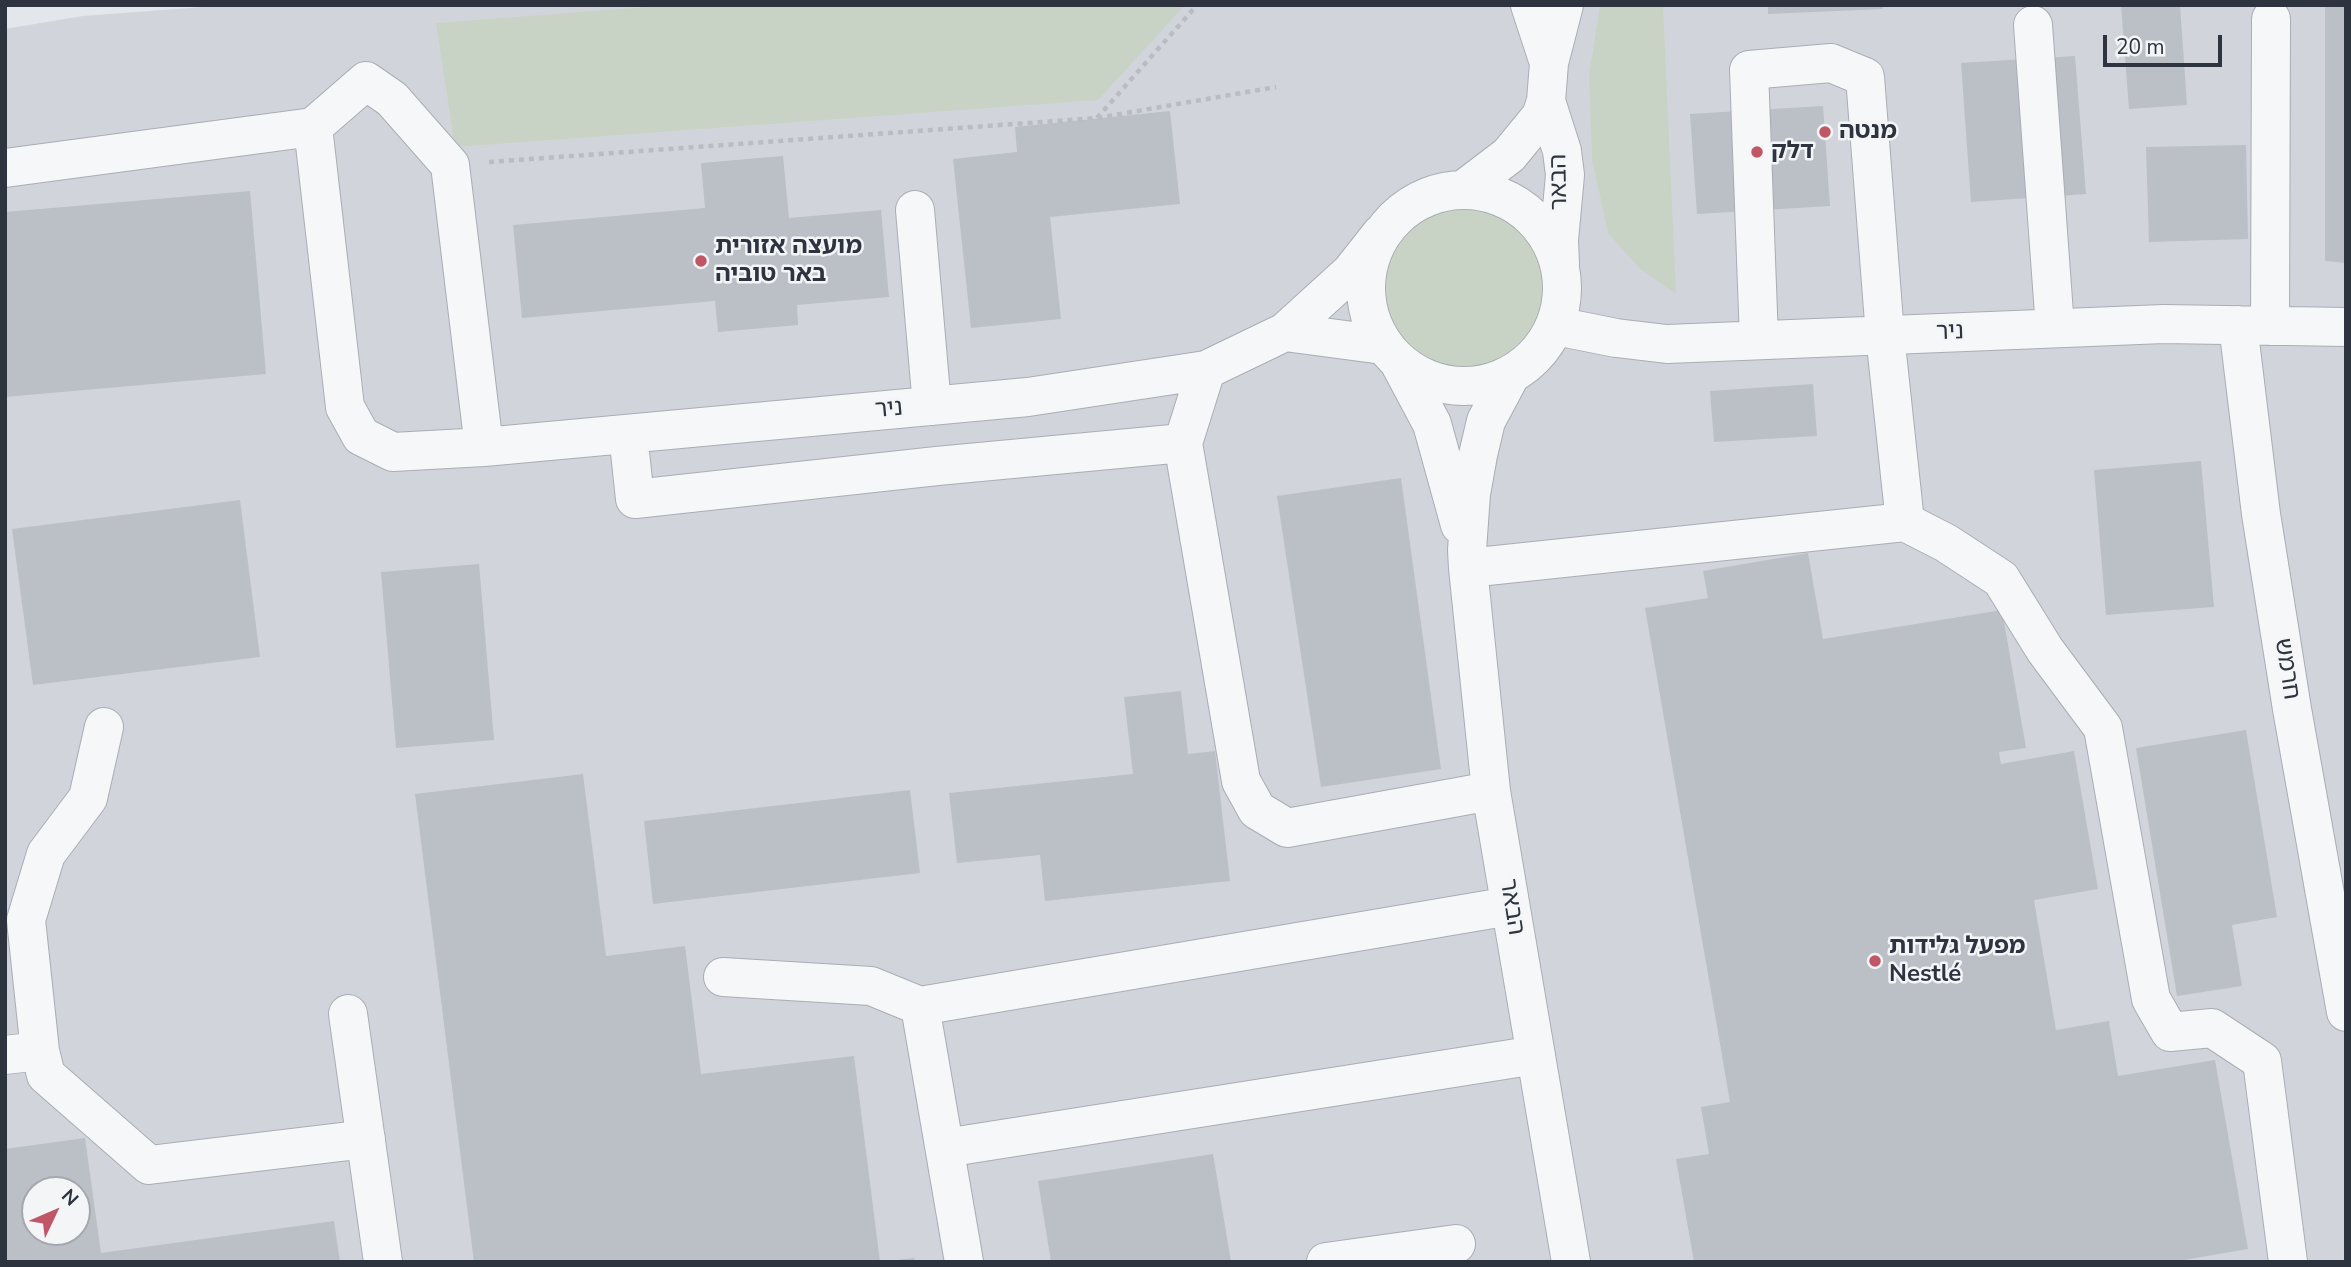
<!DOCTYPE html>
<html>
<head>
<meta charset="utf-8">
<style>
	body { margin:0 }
	#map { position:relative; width:2351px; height:1267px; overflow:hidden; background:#e3e6ea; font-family:"Nunito Sans",sans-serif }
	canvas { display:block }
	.frame { position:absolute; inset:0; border:7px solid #2d3440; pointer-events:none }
	.north { position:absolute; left:21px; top:1176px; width:70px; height:70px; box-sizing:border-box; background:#f3f5f7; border:2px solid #a4a8ae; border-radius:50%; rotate:46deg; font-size:19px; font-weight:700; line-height:28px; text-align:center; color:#2d3440 }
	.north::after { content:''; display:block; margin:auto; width:24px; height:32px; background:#c15666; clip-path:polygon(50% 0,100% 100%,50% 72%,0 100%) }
	.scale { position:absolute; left:2103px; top:35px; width:119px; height:32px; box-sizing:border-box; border:4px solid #2d3440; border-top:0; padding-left:9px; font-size:21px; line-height:24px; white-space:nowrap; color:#2d3440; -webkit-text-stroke:5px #f3f5f7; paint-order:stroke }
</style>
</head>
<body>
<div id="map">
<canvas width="2351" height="1267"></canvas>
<div class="frame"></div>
<div class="north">N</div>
<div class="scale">20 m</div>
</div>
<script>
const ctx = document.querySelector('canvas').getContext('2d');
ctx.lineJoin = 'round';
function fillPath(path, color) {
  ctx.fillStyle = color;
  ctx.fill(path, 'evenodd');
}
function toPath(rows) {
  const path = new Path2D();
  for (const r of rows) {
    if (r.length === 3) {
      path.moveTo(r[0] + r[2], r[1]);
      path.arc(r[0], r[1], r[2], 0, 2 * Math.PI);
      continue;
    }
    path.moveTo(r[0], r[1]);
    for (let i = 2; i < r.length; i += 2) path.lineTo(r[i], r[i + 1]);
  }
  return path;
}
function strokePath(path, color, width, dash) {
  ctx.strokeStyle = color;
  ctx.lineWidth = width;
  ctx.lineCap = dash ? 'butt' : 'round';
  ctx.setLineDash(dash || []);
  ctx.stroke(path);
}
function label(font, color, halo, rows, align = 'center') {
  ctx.font = font + ' "Nunito Sans","Noto Sans Hebrew",sans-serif';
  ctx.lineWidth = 5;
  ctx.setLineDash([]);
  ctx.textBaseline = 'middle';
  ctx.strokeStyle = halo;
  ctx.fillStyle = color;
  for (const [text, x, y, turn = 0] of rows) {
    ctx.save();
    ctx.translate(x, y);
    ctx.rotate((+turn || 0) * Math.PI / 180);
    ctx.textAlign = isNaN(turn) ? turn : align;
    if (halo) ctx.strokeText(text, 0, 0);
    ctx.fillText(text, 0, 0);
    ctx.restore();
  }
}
fillPath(toPath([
	[230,5,2346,5,2346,1262,5,1262,5,29,83,16],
	[35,1190,77,1190,77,1232,35,1232]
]), '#d1d5db');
fillPath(toPath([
	[673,5,1185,5,1098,100,455,147,436,23],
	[1600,5,1663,5,1676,294,1640,269,1608,233,1592,159,1589,75],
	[1464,289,80]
]), '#c9d3c5');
fillPath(toPath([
	[1768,5,1883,5,1883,9,1768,14],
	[2121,5,2180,5,2187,105,2129,109],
	[2325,5,2346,5,2346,263,2325,261],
	[2075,56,2086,194,1971,202,1961,63],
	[1823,106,1830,206,1697,214,1690,114],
	[1170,111,1180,204,1050,217,1061,319,971,328,953,159,1017,152,1015,127],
	[2246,145,2248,239,2149,242,2146,147],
	[783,156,789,218,881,210,889,297,797,305,798,325,718,332,715,301,522,318,513,225,705,208,701,163],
	[250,191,266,374,5,397,5,212],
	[1813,384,1817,436,1714,442,1710,391],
	[2201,461,2214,607,2106,615,2094,470],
	[1401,478,1441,769,1321,787,1277,496],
	[240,500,260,657,33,685,12,529],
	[1808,553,1823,639,2002,610,2026,748,1999,752,2001,764,2074,751,2098,889,2034,900,2056,1030,2109,1021,2118,1076,2215,1060,2248,1249,2172,1262,1694,1262,1676,1159,1709,1154,1701,1107,1730,1102,1645,608,1708,598,1703,571],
	[479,564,494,740,396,748,381,572],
	[1181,691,1188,754,1215,751,1230,881,1045,901,1040,855,957,863,949,793,1133,774,1124,697],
	[2246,730,2277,917,2232,925,2242,986,2177,996,2136,748],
	[583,774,606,956,685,946,701,1074,854,1056,880,1262,474,1262,415,794],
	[910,790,920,873,653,904,644,821],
	[85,1138,101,1253,334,1221,340,1262,5,1262,5,1149],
	[35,1190,77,1190,77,1232,35,1232],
	[1213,1154,1231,1262,1051,1262,1038,1181],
	[914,1258,915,1262,896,1262,896,1260]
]), '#bbbfc6');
const minor = toPath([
	[1530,5,1549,63],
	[2033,25,2055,328],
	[1546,101,1562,151,1565,175,1559,240,1560,264],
	[313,127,345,407,361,436,393,452,484,447,1028,397,1206,370,1285,332,1351,272,1381,234],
	[5,168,313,127,366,81,392,99,450,165,484,447],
	[1463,190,1509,155,1541,116,1546,101,1549,63,1564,5],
	[1464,288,98],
	[915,210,932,406],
	[2238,325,2261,514,2292,709,2346,1012],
	[1556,326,1616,338,1667,344,2164,324,2346,327],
	[2270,326,2271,19],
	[1285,332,1383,345],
	[1759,340,1749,70,1831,63,1865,77,1885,335,1905,522],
	[1399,362,1432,424,1460,525],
	[1206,370,1183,443,1241,781,1257,810,1287,828,1491,791],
	[1510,376,1486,421,1478,455,1471,494,1467,550,1468,568,1491,791,1571,1262],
	[628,434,635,499,937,466,1183,443],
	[1468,568,1905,522,1946,543,2001,579,2045,650,2103,728,2151,999,2170,1032,2212,1028,2262,1061,2288,1262],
	[104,727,88,798,46,854,26,920,40,1051,46,1075,149,1165,366,1139],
	[723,977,871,986,920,1006,964,1262],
	[920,1006,1510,906],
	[348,1014,383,1262],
	[5,1055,40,1051],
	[945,1148,1536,1055],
	[1326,1262,1456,1244]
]);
strokePath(minor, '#a9adb4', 40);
strokePath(toPath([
	[1097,118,1197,5],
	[489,162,1097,118,1276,87]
]), '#b9bcc1', 4.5, [5, 5]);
strokePath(minor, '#f5f7f8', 38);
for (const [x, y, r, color] of [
	[1825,132,7,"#c15666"],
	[1757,152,7,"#c15666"],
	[701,261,7,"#c15666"],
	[1875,961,7,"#c15666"]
]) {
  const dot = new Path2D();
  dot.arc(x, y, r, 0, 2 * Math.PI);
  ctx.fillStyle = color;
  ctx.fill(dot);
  strokePath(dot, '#f3f5f7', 2.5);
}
label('bold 24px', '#2d3440', '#f3f5f7', [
	["מנטה",1839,132],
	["דלק",1771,152],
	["מועצה אזורית",715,247],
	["באר טוביה",715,275],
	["מפעל גלידות",1889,947],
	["Nestlé",1889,975]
], 'left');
label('24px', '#2d3440', '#f3f5f7', [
	["הבאר",1560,182,-91],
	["ניר",1950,333,-2],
	["ניר",889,410,-5],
	["חרמש",2286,669,81],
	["הבאר",1511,907,81]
]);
</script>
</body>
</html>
